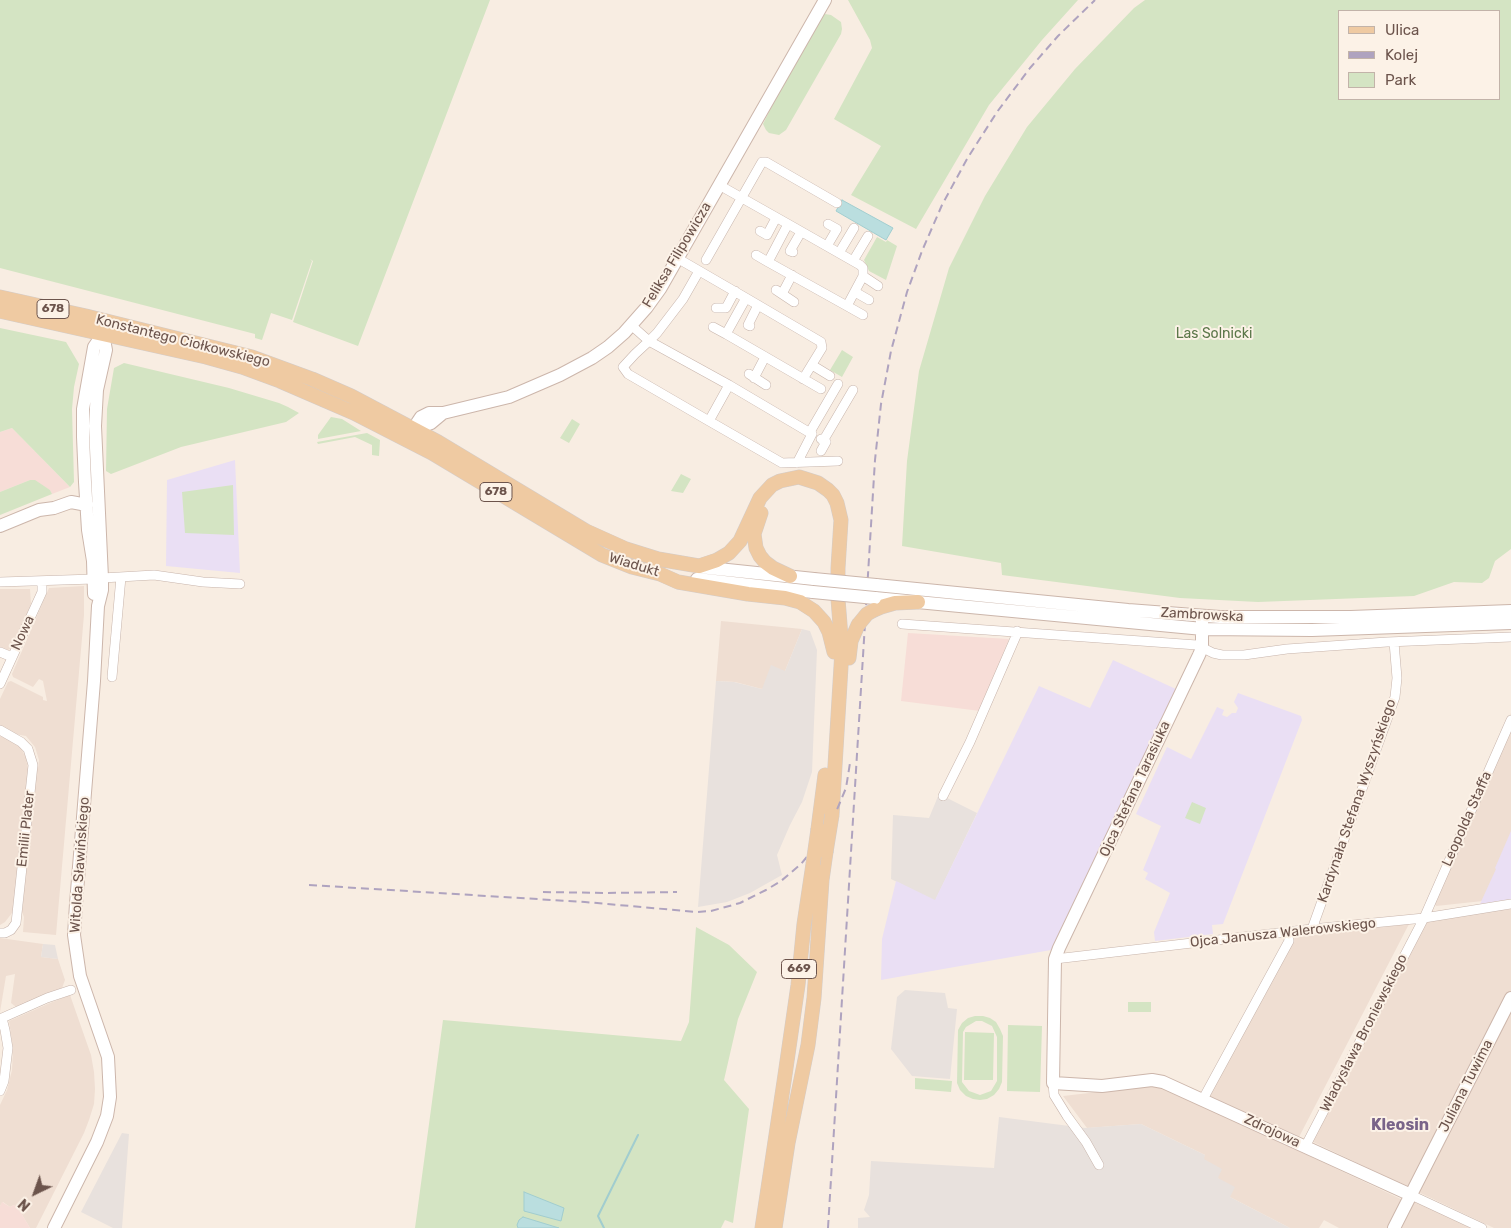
<!DOCTYPE html>
<html>
<head>
<meta charset="utf-8">
<style>
	body { margin:0 }
	#map { position:relative; width:1511px; height:1228px; overflow:hidden; background:#f8ede2; font-family:Rubik,sans-serif }
	canvas { display:block }
	.legend { position:absolute; left:1338px; top:10px; width:162px; height:90px; box-sizing:border-box; background:#fcf2e7; border:1px solid #c2b3a9; margin:0; padding:6px 9px; list-style:none; font-size:15px; color:#6c544c }
	.legend li { display:flex; align-items:center; gap:10px; height:25px }
	.legend b { width:25px; border:1px solid #c2b3a9 }
	.north { position:absolute; left:10px; top:1168px; width:50px; height:50px; -webkit-text-stroke:4px #fcf2e7; paint-order:stroke; rotate:222deg; font-size:14px; font-weight:700; line-height:20px; text-align:center; color:#6c544c }
	.north::after { content:''; display:block; margin:auto; width:18px; height:22px; background:#6c544c; clip-path:polygon(50% 0,100% 100%,50% 72%,0 100%) }
</style>
</head>
<body>
<div id="map">
<canvas width="1511" height="1228"></canvas>
<ul class="legend">
<li><b style="height:6px;background:#efcaa2"></b>Ulica</li>
<li><b style="height:6px;background:#afa3bf"></b>Kolej</li>
<li><b style="height:14px;background:#d4e4c3"></b>Park</li>
</ul>
<div class="north">N</div>
</div>
<script>
const ctx = document.querySelector('canvas').getContext('2d');
ctx.lineJoin = 'round';
function fillPath(path, color) {
  ctx.fillStyle = color;
  ctx.fill(path, 'evenodd');
}
function toPath(rows) {
  const path = new Path2D();
  for (const r of rows) {
    path.moveTo(r[0], r[1]);
    for (let i = 2; i < r.length; i += 2) path.lineTo(r[i], r[i + 1]);
  }
  return path;
}
function strokePath(path, color, width, dash) {
  ctx.strokeStyle = color;
  ctx.lineWidth = width;
  ctx.lineCap = dash ? 'butt' : 'round';
  ctx.setLineDash(dash || []);
  ctx.stroke(path);
}
function label(font, color, halo, rows, align = 'center') {
  ctx.font = font + ' Rubik,sans-serif';
  ctx.lineWidth = 4;
  ctx.setLineDash([]);
  ctx.textBaseline = 'middle';
  ctx.strokeStyle = halo;
  ctx.fillStyle = color;
  for (const [text, x, y, turn = 0] of rows) {
    ctx.save();
    ctx.translate(x, y);
    ctx.rotate((+turn || 0) * Math.PI / 180);
    ctx.textAlign = isNaN(turn) ? turn : align;
    if (halo) ctx.strokeText(text, 0, 0);
    ctx.fillText(text, 0, 0);
    ctx.restore();
  }
}
fillPath(toPath([
	[84,586,84,615,56,935,23,932,24,917,22,912,35,770,38,768,39,760,35,747,26,736,15,734,0,727,0,699,8,682,11,681,43,697,43,700,47,701,43,681,39,679,33,687,13,677,12,674,49,588],
	[0,589,30,589,31,604,12,648,6,651,0,649],
	[721,621,802,629,785,671,762,689,735,682,716,681],
	[1511,713,1511,898,1436,906,1431,898],
	[0,736,12,741,21,748,26,758,28,769,15,903,12,913,5,922,0,925],
	[1511,909,1511,1228,1494,1228,1309,1140,1424,918],
	[1409,924,1299,1137,1207,1095,1290,938],
	[0,938,43,944,41,957,58,959,65,980,62,988,16,1007,11,1003,15,974,6,976,0,1012],
	[70,995,91,1055,94,1072,95,1089,94,1104,89,1120,84,1133,36,1228,30,1228,18,1208,14,1205,10,1207,3,1202,0,1206,0,1105,7,1090,12,1070,13,1049,9,1021,50,1003],
	[1158,1085,1403,1200,1389,1228,1339,1228,1324,1220,1319,1228,1290,1228,1230,1197,1218,1178,1203,1159,1205,1155,1141,1124,1087,1128,1063,1096],
	[1414,1201,1471,1228,1400,1228]
]), '#efded2');
fillPath(toPath([
	[12,428,70,487,52,494,50,490,30,480,0,492,0,432],
	[908,633,1009,639,980,711,901,701],
	[2,1202,10,1207,14,1205,18,1208,30,1228,0,1228,0,1206]
]), '#f7ddd7');
fillPath(toPath([
	[802,629,810,631,817,650,812,772,802,802,790,825,777,855,782,875,750,893,727,902,698,907,716,681,734,682,762,689,771,665,785,671],
	[939,794,977,813,935,901,891,879,893,815,929,818],
	[43,944,55,945,58,959,41,957],
	[905,990,945,993,948,1008,957,1009,950,1079,912,1076,891,1049,897,997],
	[999,1117,1085,1128,1141,1124,1205,1155,1204,1159,1222,1169,1218,1178,1235,1187,1230,1197,1290,1228,858,1228,858,1218,870,1217,864,1210,869,1195,871,1161,994,1168],
	[122,1133,129,1134,122,1228,113,1228,81,1212]
]), '#e8e1dd');
fillPath(toPath([
	[235,460,240,573,166,566,167,480],
	[1113,660,1178,690,1051,950,881,980,882,939,896,881,935,900,1039,686,1090,708],
	[1238,693,1301,716,1302,720,1223,924,1212,925,1213,934,1155,941,1154,932,1170,893,1145,879,1148,873,1143,870,1161,826,1136,814,1167,747,1191,759,1217,707,1224,710,1222,715,1227,717,1232,713,1236,713,1238,708,1234,702],
	[1511,831,1511,899,1480,904,1496,869,1495,868]
]), '#eadff4');
fillPath(toPath([
	[0,0,490,0,358,346,293,322,313,261,310,259,312,261,292,320,271,313,262,340,255,338,255,334,0,268],
	[848,0,1078,0,1042,40,989,105,916,229,851,195,881,146,834,119,872,48,870,40],
	[1145,0,1511,0,1511,549,1495,561,1489,578,1482,583,1454,582,1414,596,1258,602,1180,598,1002,575,1001,563,902,546,907,461,919,371,949,268,985,196,1027,127,1075,69,1134,8],
	[1500,11,1500,99,1340,99,1340,11],
	[825,14,831,15,841,22,842,29,841,34,786,130,779,135,769,133,766,130,763,124,790,69,821,15],
	[877,237,886,242,887,240,897,246,886,280,869,271,864,260],
	[0,328,66,342,79,364,74,387,72,409,74,482,70,487,12,428,0,432],
	[842,350,853,357,842,377,830,370],
	[124,363,229,388,279,403,288,407,299,413,286,422,181,447,111,474,106,471,107,409,114,368],
	[331,417,342,419,361,431,318,439,318,435],
	[572,419,580,424,569,443,560,438],
	[367,433,380,440,379,456,372,455,372,445,355,437,318,444,317,442],
	[681,474,691,479,683,493,671,491],
	[30,480,35,480,50,490,52,494,0,515,0,492],
	[233,485,234,535,185,533,182,492],
	[1192,802,1206,808,1200,824,1185,818],
	[696,927,729,945,757,972,738,1019,724,1080,749,1109,733,1223,725,1220,721,1228,415,1228,443,1020,681,1041,689,1022],
	[1128,1002,1151,1002,1151,1012,1128,1012],
	[975,1016,983,1016,990,1018,996,1022,1000,1029,1003,1036,1002,1082,999,1089,994,1095,987,1099,980,1100,973,1099,966,1096,960,1090,957,1083,958,1030,962,1023,968,1018],
	[976,1021,982,1021,992,1026,997,1037,997,1081,991,1091,980,1095,969,1091,962,1082,963,1032,966,1027],
	[1008,1025,1042,1026,1040,1092,1007,1091],
	[965,1032,994,1033,993,1080,964,1080],
	[915,1078,952,1081,951,1092,915,1089]
]), '#d4e4c3');
const water = toPath([
	[842,200,893,228,886,240,836,211,842,200],
	[524,1192,564,1208,561,1221,524,1211,524,1192],
	[523,1217,559,1228,518,1228,517,1225,519,1220,523,1217]
]);
fillPath(water, '#badedf');
strokePath(water, '#a1cdcf', 1);
strokePath(toPath([
	[604,1228,598,1216,638,1135]
]), '#a1cdcf', 2);
const street = toPath([
	[719,185,788,224,768,262,847,306,863,276,863,268,860,265,788,224],
	[760,231,767,235,776,218],
	[827,246,837,229,828,224],
	[793,252,790,251,801,232],
	[839,253,854,228],
	[756,255,768,262],
	[677,258,746,298,726,334,821,389],
	[706,260,762,162,766,162,837,203],
	[853,261,868,236],
	[863,276,878,286],
	[776,290,794,302],
	[855,292,869,300],
	[782,294,792,275],
	[746,298,821,342,822,348,803,379],
	[847,306,863,315],
	[716,308,726,308,735,291],
	[631,325,649,341,729,385,709,421,628,374,623,367,635,354,649,341,657,333,683,299,699,271],
	[750,326,748,325,758,305],
	[713,327,726,334],
	[812,365,830,376],
	[749,374,766,385],
	[754,378,765,357],
	[729,385,812,434,797,463],
	[709,421,782,463,838,461],
	[810,432,838,384],
	[823,441,853,390],
	[821,451,826,442,821,439],
	[102,578,154,575,203,582,240,584],
	[0,582,94,579],
	[902,624,1197,645,1213,653,1222,655,1244,655,1287,649,1387,642,1511,637],
	[0,652,12,657],
	[112,677,121,577],
	[0,684,42,592,42,581],
	[0,730,21,742,28,749,33,765,16,923,11,930,5,933,0,933],
	[943,796,970,742,1016,636,1017,631],
	[1312,929,1395,697,1397,678,1394,642],
	[1055,959,1312,929,1424,918,1511,904],
	[0,1019,47,998,71,990],
	[1053,1083,1054,1095,1067,1116,1086,1142,1099,1165],
	[0,1091,4,1081,8,1048,5,1030,2,1018],
	[1203,1099,1289,941,1288,932],
	[1305,1147,1424,918,1511,720],
	[1411,1195,1482,1228]
]);
const secondary = toPath([
	[413,429,431,423,443,413],
	[406,435,413,429,421,417,429,413,443,413,509,397,560,375,592,358,608,347,624,333,647,307,660,289,825,0],
	[0,526,39,510,54,508,71,502,87,505],
	[699,567,814,579],
	[697,579,813,592],
	[876,585,1128,610,1220,617,1351,617,1511,611],
	[94,594,93,561,88,530,85,482,83,437,83,409,94,347,103,334,104,331],
	[875,598,1203,629,1312,630,1511,623],
	[1202,616,1202,648,1199,655,1059,948,1055,959,1053,1083,1102,1086,1152,1080,1163,1082,1411,1195],
	[54,1228,97,1142,107,1116,110,1097,108,1057,80,976,74,935,76,904,94,681,98,606,102,590,102,578,95,426,97,390,106,350,103,334],
	[1394,1228,1511,998]
]);
const primary = toPath([
	[0,297,86,316,252,357,312,379,351,396,438,442,586,531,626,549,658,559,699,566,717,560,729,553,740,541,760,498,772,485,780,481,799,477,818,483,828,490,833,495,837,503,841,520,838,568,838,599,842,650,832,815],
	[0,311,206,357,242,367,280,381,354,413,432,453,602,555,632,567,660,574,678,582,748,594,785,598,800,602,814,611,824,622,829,632,834,652],
	[761,513,754,534,756,548,760,556,765,562,773,568,790,576],
	[874,610,881,607,895,603,918,602],
	[849,658,851,641,858,625],
	[818,829,825,775],
	[762,1228,785,1075,798,985,804,924,813,864],
	[775,1228,788,1143,808,1045,814,998,822,880,826,852]
]);
strokePath(street, '#c7b4ab', 10);
strokePath(secondary, '#ccb6ab', 14);
strokePath(primary, '#d3ccc9', 15);
strokePath(street, '#fff', 9);
strokePath(secondary, '#fff', 12);
strokePath(primary, '#efcaa2', 14);
strokePath(toPath([
	[309,885,585,902,697,912,711,911,740,903,766,890,781,881,801,864,821,840,836,812,846,788,850,763],
	[543,892,606,893,677,892],
	[828,1228,875,460,881,404,891,351,907,292,922,251,942,205,967,159,997,112,1030,68,1058,36,1095,0]
]), '#afa3bf', 2, [8, 5]);
const secondaryBridge = toPath([
	[814,579,876,585],
	[813,592,875,598]
]);
const primaryBridge = toPath([
	[858,625,867,614,874,610],
	[826,852,832,815],
	[813,864,818,829]
]);
strokePath(secondaryBridge, '#ccb6ab', 14, []);
strokePath(primaryBridge, '#d3ccc9', 15, []);
strokePath(secondaryBridge, '#fff', 12);
strokePath(primaryBridge, '#efcaa2', 14);
for (const [x, y, w] of [
	[53,309,32],
	[496,492,32],
	[799,969,35]
]) {
  const box = new Path2D();
  box.roundRect(x - w / 2, y - 9.5, w, 19, 4);
  ctx.fillStyle = '#fcf2e7';
  ctx.fill(box);
  strokePath(box, '#6c544c', 1);
}
label('bold 12px', '#6c544c', null, [
	["678",53,309],
	["678",496,492],
	["669",799,969]
]);
label('14px', '#6c544c', '#fcf2e7', [
	["Feliksa Filipowicza",677,255,-59],
	["Konstantego Ciołkowskiego",183,341,14],
	["Wiadukt",634,565,17],
	["Zambrowska",1202,615,3],
	["Nowa",23,633,-65],
	["Ojca Stefana Tarasiuka",1135,789,-65],
	["Kardynała Stefana Wyszyńskiego",1357,801,-71],
	["Leopolda Staffa",1467,819,-66],
	["Emilii Plater",26,829,-84],
	["Witolda Sławińskiego",80,865,-86],
	["Ojca Janusza Walerowskiego",1283,933,-6],
	["Władysława Broniewskiego",1364,1033,-63],
	["Juliana Tuwima",1466,1086,-63],
	["Zdrojowa",1272,1131,25]
]);
label('14px', '#5b7749', '#fcf2e7', [
	["Las Solnicki",1214,334]
]);
label('bold 16px', '#796489', '#fcf2e7', [
	["Kleosin",1400,1125]
]);
</script>
</body>
</html>
